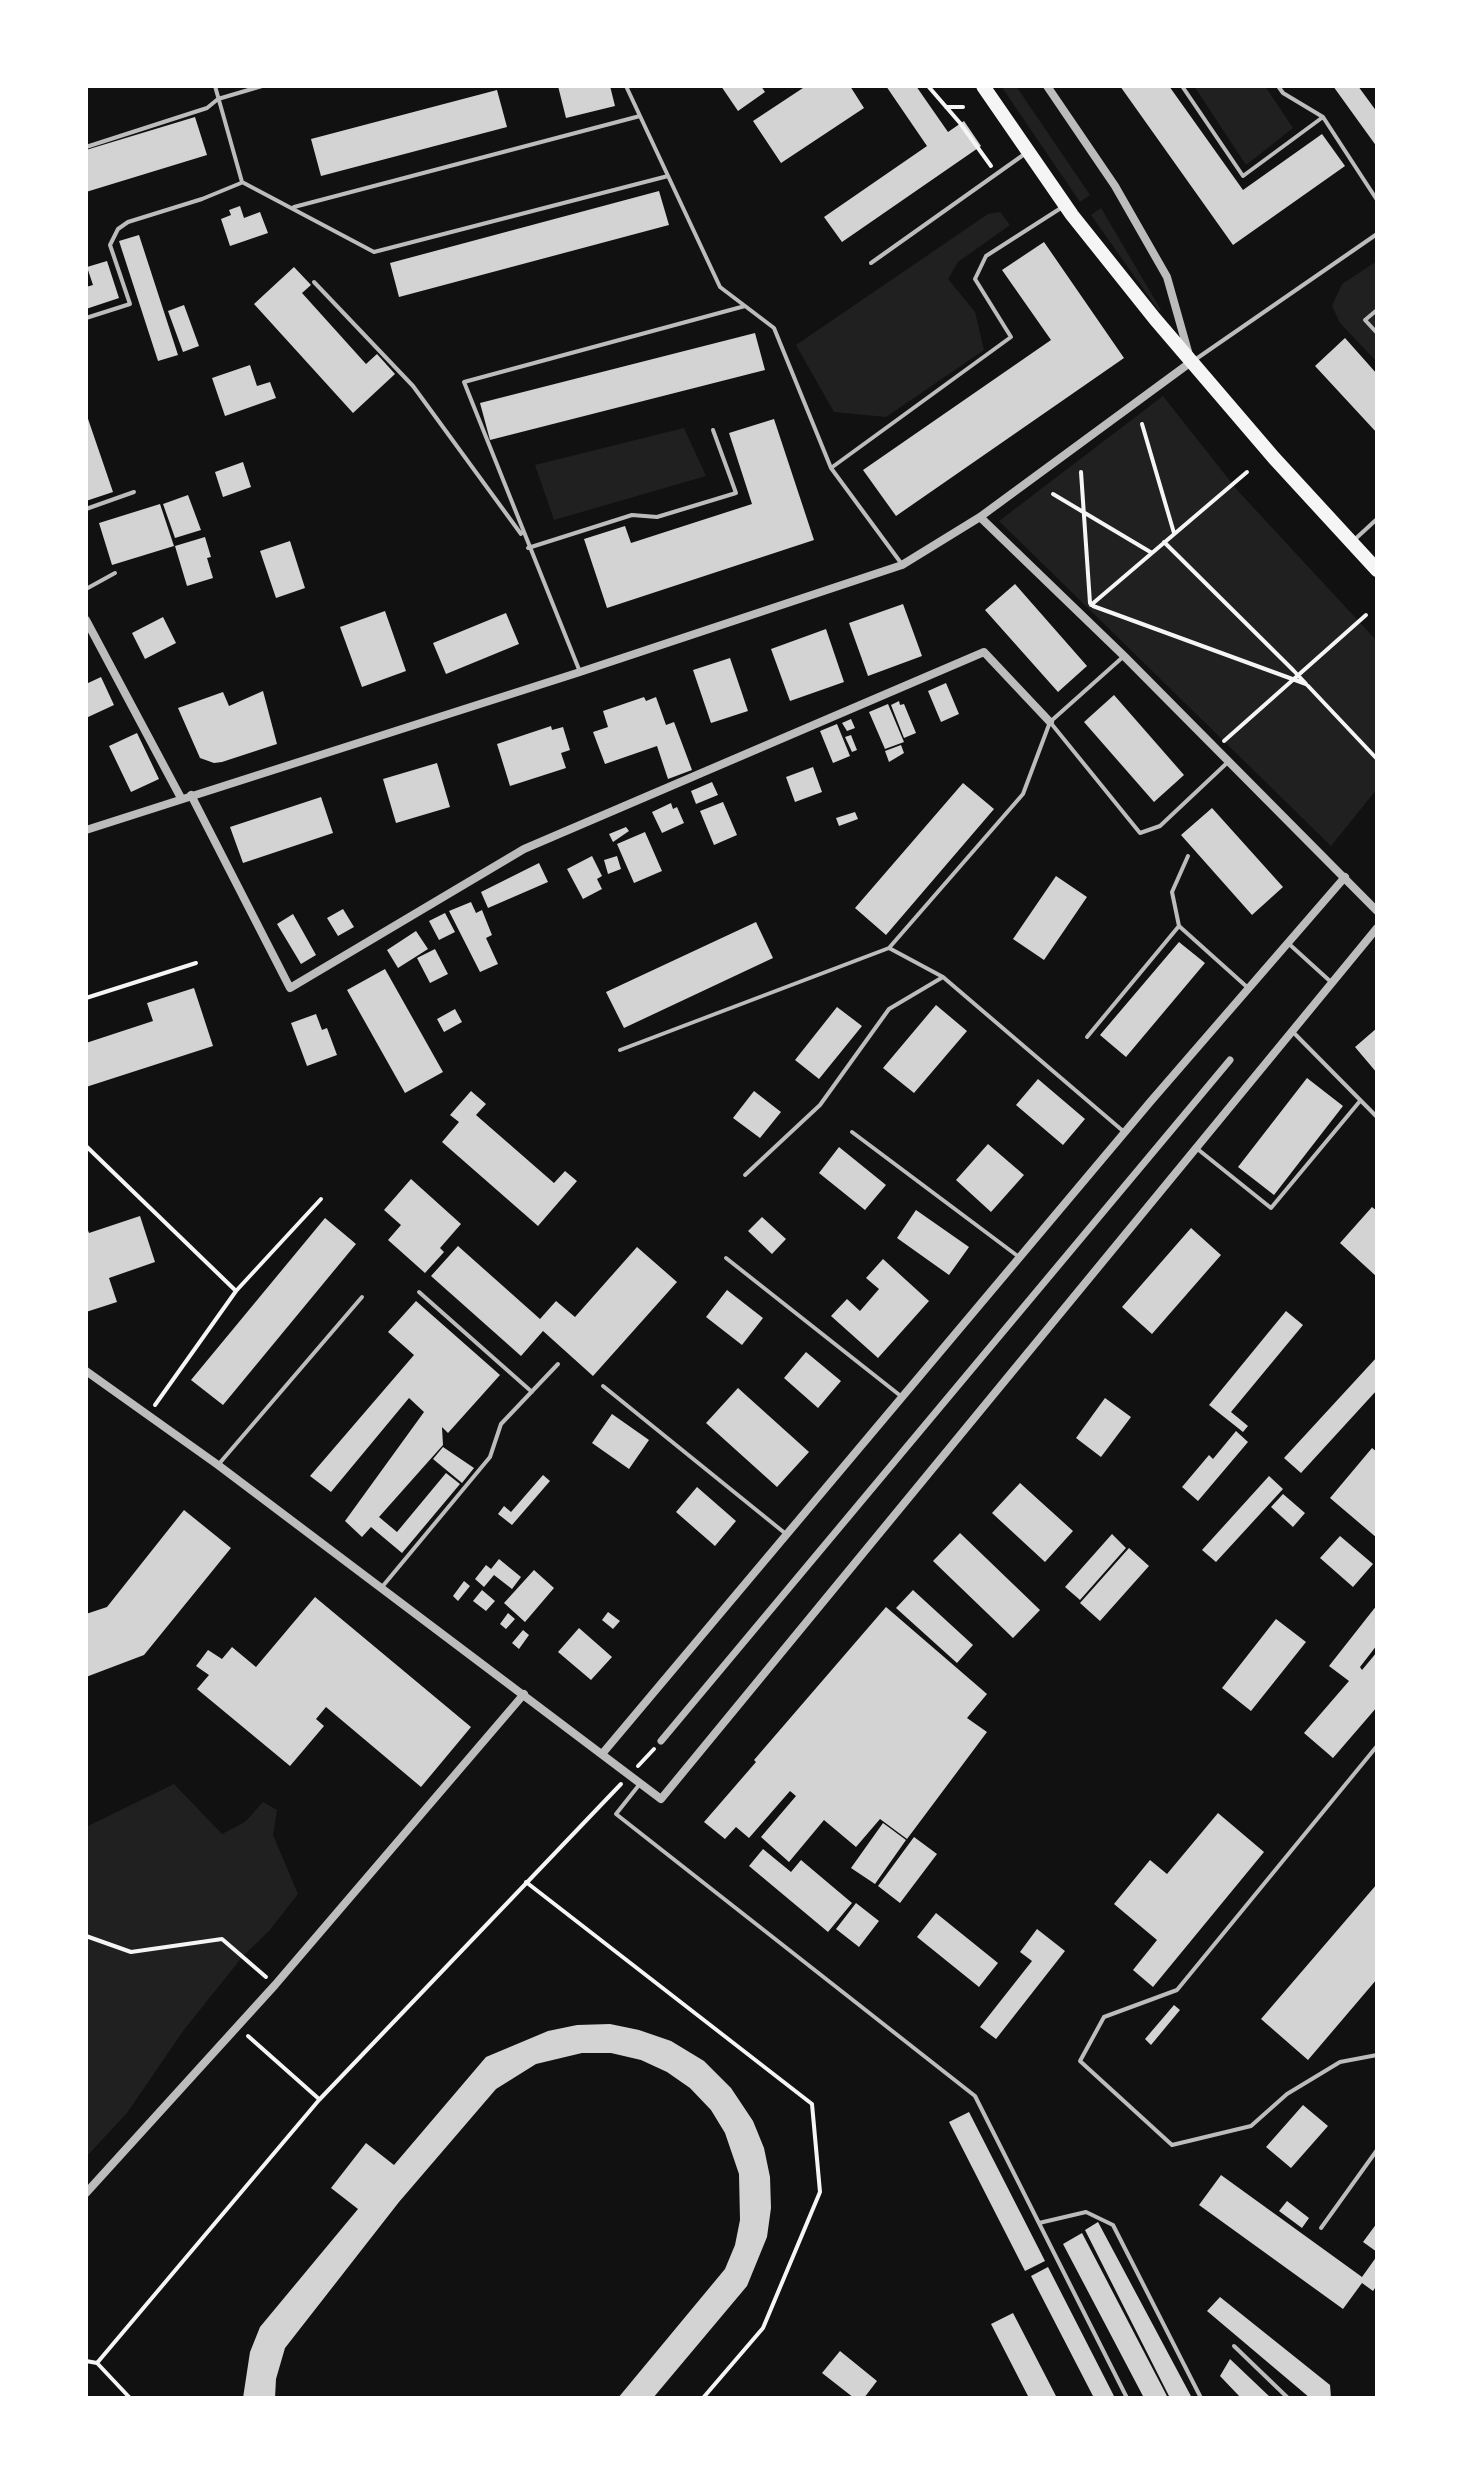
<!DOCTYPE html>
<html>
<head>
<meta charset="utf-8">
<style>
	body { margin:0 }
	#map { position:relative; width:1463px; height:2484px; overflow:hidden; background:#111; font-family:"Nunito Sans",sans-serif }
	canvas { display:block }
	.frame { position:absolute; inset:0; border:88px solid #fff; pointer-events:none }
</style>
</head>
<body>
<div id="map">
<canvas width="1463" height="2484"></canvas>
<div class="frame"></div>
</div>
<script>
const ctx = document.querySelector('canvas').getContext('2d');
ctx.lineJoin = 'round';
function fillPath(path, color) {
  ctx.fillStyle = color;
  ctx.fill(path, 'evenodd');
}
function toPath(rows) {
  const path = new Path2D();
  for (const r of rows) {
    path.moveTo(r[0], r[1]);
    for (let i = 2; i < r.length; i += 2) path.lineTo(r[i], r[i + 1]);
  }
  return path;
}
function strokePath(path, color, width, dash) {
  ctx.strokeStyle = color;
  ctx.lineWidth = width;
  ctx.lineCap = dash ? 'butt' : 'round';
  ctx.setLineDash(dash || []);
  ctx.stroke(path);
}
fillPath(toPath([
	[1001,86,1016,86,1090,195,1080,202],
	[1194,86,1265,86,1293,128,1246,165],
	[1101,208,1161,310,1159,311,1091,215],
	[1000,212,1010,225,958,262,948,279,975,312,984,350,886,417,834,412,796,345,988,214],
	[1377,261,1377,362,1340,323,1332,306,1342,284],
	[1163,396,1238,491,1377,641,1377,789,1331,846,999,521],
	[684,428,706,476,554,520,535,465],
	[174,1784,222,1834,245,1822,263,1802,277,1810,273,1835,298,1894,269,1931,243,1956,183,2031,127,2113,86,2157,86,1827]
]), '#202020');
fillPath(toPath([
	[558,86,610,86,615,106,566,118],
	[721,86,761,86,765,92,738,111],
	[806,86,850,86,864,108,781,163,753,121],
	[886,86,916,86,948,132,964,121,981,146,842,242,824,217,927,146],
	[1120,86,1169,86,1243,190,1322,134,1345,166,1233,245],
	[1333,86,1358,86,1377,112,1377,147],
	[497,90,507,127,321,176,311,139],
	[195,117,207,155,86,192,86,150],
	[659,191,669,225,399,297,390,263],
	[240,206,244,218,260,212,268,233,230,246,221,219,231,215,229,210],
	[139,235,178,355,158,361,119,241],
	[1044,242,1124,358,896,516,863,470,1051,340,1002,270],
	[107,261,119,298,86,309,86,287,93,285,87,267],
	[294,267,311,285,302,293,366,364,377,354,395,374,353,413,254,304],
	[184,305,199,346,183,352,168,311],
	[755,333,765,370,490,440,480,403],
	[1345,338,1377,374,1377,433,1315,366],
	[250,365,257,386,270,382,276,398,225,416,212,378],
	[86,413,113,492,86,501],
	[774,419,814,540,607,608,584,539,625,526,631,543,752,504,729,433],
	[243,462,251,487,223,497,215,472],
	[188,495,201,530,175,538,163,504],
	[160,504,174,546,112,565,99,523],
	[205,537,211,557,207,558,213,578,187,586,175,546],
	[290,541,305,588,276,598,260,551],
	[1015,584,1087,666,1058,692,985,610],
	[903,604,922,656,868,676,849,623],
	[385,611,406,671,362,687,340,627],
	[506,613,519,644,446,674,433,643],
	[163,617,176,643,145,659,132,633],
	[826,629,844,682,790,701,771,649],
	[730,658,748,711,711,723,693,670],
	[101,677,114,705,86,718,86,684],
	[946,683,959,714,941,722,928,691],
	[263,691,277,744,222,762,214,763,200,758,178,708,223,692,229,706],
	[1114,695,1184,775,1154,802,1084,722],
	[644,697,646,701,656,697,666,725,674,722,692,770,668,779,657,746,605,764,593,732,608,727,603,711],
	[899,701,900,705,904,704,916,733,904,738,891,705],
	[888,704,904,742,885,749,869,712],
	[851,719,855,728,847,731,842,723],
	[837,724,850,756,833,763,820,731],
	[551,726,552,730,563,727,570,750,561,753,566,768,510,786,497,744],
	[137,733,159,779,131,792,109,746],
	[851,735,857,750,852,752,845,737],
	[901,745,904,753,889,762,885,751],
	[437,763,450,807,396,823,383,779],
	[813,767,822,792,795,802,786,777],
	[712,782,718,795,696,804,691,791],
	[963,783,994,809,886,935,855,908],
	[321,797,333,833,243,863,230,827],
	[723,802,737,835,714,845,700,811],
	[671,803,673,809,677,807,684,823,662,833,652,812],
	[1212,808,1283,887,1252,915,1181,835],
	[855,812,858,819,839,826,836,818],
	[626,827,629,831,613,842,609,834],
	[645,832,662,871,634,883,617,844],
	[592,856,602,876,597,879,602,889,583,899,567,869],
	[617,856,621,869,608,874,604,860],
	[539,863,548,882,488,908,481,892],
	[1056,876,1087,897,1044,960,1013,939],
	[471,902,476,913,482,910,492,935,486,938,498,964,480,972,449,911],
	[343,909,354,927,338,936,327,918],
	[445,913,455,932,439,940,429,921],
	[293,914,316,955,301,964,277,924],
	[756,922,773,958,624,1028,606,992],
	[416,931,428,949,398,968,387,950],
	[1179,942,1205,963,1126,1057,1100,1035],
	[435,949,448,974,430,983,417,958],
	[385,969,443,1072,405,1093,347,990],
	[194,988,213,1046,86,1087,86,1043,153,1021,147,1003],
	[936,1005,967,1031,914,1093,883,1068],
	[837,1007,862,1026,819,1079,795,1060],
	[455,1009,462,1022,444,1032,437,1019],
	[316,1014,322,1030,327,1028,337,1055,307,1066,291,1023],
	[1377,1028,1377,1073,1355,1047],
	[1307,1078,1343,1106,1274,1195,1238,1167],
	[1038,1079,1085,1119,1063,1145,1016,1105],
	[471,1091,486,1104,476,1115,554,1183,565,1171,577,1181,538,1226,442,1142,459,1122,450,1115],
	[754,1091,781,1112,760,1138,733,1118],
	[988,1144,1024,1175,991,1212,956,1180],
	[839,1147,886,1185,865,1210,819,1173],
	[411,1179,461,1224,440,1248,444,1252,425,1273,388,1240,401,1225,384,1210],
	[1372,1207,1377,1211,1377,1277,1340,1243],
	[916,1210,969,1247,949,1275,897,1238],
	[140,1216,155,1262,109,1278,117,1302,86,1312,86,1225,89,1233],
	[762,1217,786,1239,772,1254,748,1231],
	[325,1218,356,1244,223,1405,191,1380],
	[1191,1228,1221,1255,1152,1334,1122,1307],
	[458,1246,540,1319,556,1301,575,1317,637,1247,677,1282,593,1376,543,1331,521,1356,431,1276],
	[883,1259,929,1301,878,1358,831,1316,847,1299,860,1311,879,1289,866,1278],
	[727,1290,763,1318,742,1345,706,1317],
	[416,1301,500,1375,448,1433,442,1427,443,1445,379,1517,397,1532,446,1473,460,1484,402,1553,371,1527,362,1537,345,1521,424,1412,409,1398,331,1492,310,1476,414,1355,388,1332],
	[1286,1311,1303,1325,1231,1412,1248,1426,1243,1432,1209,1405],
	[806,1352,841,1381,818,1408,784,1378],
	[1377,1357,1377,1390,1301,1473,1284,1458],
	[738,1388,809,1452,777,1487,706,1423],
	[1105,1398,1131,1417,1101,1457,1076,1438],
	[612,1414,649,1440,629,1469,592,1443],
	[1236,1431,1248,1442,1198,1501,1182,1487,1209,1455,1213,1459],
	[443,1447,474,1468,462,1483,433,1459],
	[1372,1448,1377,1452,1377,1538,1330,1498],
	[543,1475,550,1481,512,1525,498,1514,504,1506,511,1512],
	[1269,1476,1283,1489,1216,1562,1202,1550],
	[1020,1483,1073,1531,1045,1562,992,1513],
	[697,1487,736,1521,715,1546,676,1512],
	[1283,1494,1305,1513,1293,1527,1271,1507],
	[184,1510,231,1548,144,1655,86,1677,86,1614,107,1607],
	[960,1533,1040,1610,1013,1638,933,1561],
	[1112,1534,1126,1548,1080,1600,1065,1587],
	[1340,1536,1373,1564,1353,1587,1320,1558],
	[1129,1548,1149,1566,1100,1621,1080,1603],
	[499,1559,521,1577,512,1589,494,1575,484,1587,475,1579,486,1565,491,1569],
	[534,1570,554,1588,525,1622,504,1603],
	[464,1581,470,1586,458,1601,453,1596],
	[482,1590,495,1601,486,1611,473,1601],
	[913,1590,973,1645,957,1663,896,1608],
	[315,1597,471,1727,421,1787,326,1707,316,1719,324,1726,290,1766,197,1689,209,1675,196,1666,208,1650,222,1659,232,1647,256,1667],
	[1377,1605,1377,1645,1360,1667,1362,1670,1377,1652,1377,1707,1333,1758,1304,1733,1349,1681,1329,1666],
	[886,1607,987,1694,967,1718,987,1732,907,1839,880,1819,856,1847,824,1820,789,1862,761,1837,796,1796,790,1791,749,1838,736,1827,725,1839,704,1822,756,1762,754,1760],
	[608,1612,620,1621,613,1629,602,1620],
	[508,1613,515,1619,506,1629,500,1624],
	[1276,1619,1306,1642,1251,1711,1222,1688],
	[579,1628,612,1657,591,1680,558,1652],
	[523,1630,529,1635,519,1649,512,1643],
	[1218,1813,1264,1852,1153,1987,1133,1970,1157,1940,1114,1904,1150,1860,1167,1874],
	[883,1823,906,1840,875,1884,851,1868],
	[914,1837,937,1854,900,1903,878,1886],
	[763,1849,791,1872,801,1860,852,1903,828,1932,749,1866],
	[1377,1884,1377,1979,1308,2060,1261,2019],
	[856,1903,879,1921,859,1947,836,1929],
	[936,1913,998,1963,979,1987,917,1937],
	[1037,1929,1065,1951,996,2039,980,2027,1032,1961,1020,1952],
	[1174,2005,1180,2010,1151,2045,1145,2039],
	[610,2024,639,2030,671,2041,704,2061,731,2088,753,2121,764,2148,770,2177,771,2208,767,2237,747,2286,653,2398,618,2398,725,2269,735,2245,740,2220,739,2174,725,2133,711,2110,690,2088,667,2072,641,2060,611,2053,582,2053,536,2064,496,2089,399,2202,285,2348,276,2379,275,2398,243,2398,250,2352,260,2327,358,2209,331,2188,366,2143,394,2165,486,2057,548,2031,577,2025],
	[1303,2105,1328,2126,1291,2168,1266,2147],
	[969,2112,1045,2261,1025,2271,949,2122],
	[1221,2175,1362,2277,1377,2256,1377,2285,1373,2291,1362,2283,1343,2309,1199,2205],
	[1287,2201,1309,2218,1302,2228,1279,2211],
	[1098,2222,1192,2398,1170,2398,1085,2230],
	[1377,2223,1377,2252,1363,2242],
	[1082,2233,1168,2398,1144,2398,1063,2244],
	[1048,2267,1115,2398,1094,2398,1031,2276],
	[1220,2297,1330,2385,1331,2398,1310,2398,1207,2311],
	[1013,2313,1057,2398,1029,2398,991,2324],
	[840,2351,877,2381,864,2398,854,2398,822,2373],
	[1230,2359,1271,2398,1241,2398,1220,2376]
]), '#d3d3d3');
strokePath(toPath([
	[928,86,960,123,991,166],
	[946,107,963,107],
	[1142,424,1174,533],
	[1081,472,1090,603],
	[1053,494,1152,553],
	[1164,542,1293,670,1377,759],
	[1091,605,1247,472],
	[1093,606,1306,684],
	[1224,741,1366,615],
	[86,998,196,963],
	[86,1146,236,1291],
	[155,1405,236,1291,321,1199],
	[638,1766,654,1749],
	[526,1882,812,2104,820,2192,763,2328,703,2398],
	[86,1936,131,1952,222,1939,266,1977],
	[248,2036,319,2099],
	[86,2361,97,2363,130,2398],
	[97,2363,319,2100,621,1784]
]), '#f5f5f5', 4);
strokePath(toPath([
	[215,86,242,182,374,252,668,176],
	[626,86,720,287,774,328,831,468,901,563],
	[1182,86,1243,176,1323,117],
	[1278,86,1283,93,1323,117,1377,200],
	[86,147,207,108,218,99,262,86],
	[294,207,640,116],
	[871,263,1026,153],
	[314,282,413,386,521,534],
	[1377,310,1365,320,1377,333],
	[86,318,130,304,110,245,118,229,128,222,202,199,241,183],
	[1196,359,1377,234],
	[831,468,1011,337,975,279,986,256,1061,208],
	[86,509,134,492],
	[1353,541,1377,519],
	[528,548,632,515,657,517,736,493,713,430],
	[86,589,115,573],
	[580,672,464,382,745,306],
	[1050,722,1140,833,1160,826,1228,762],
	[1179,926,1172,892,1188,856],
	[1288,943,1331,982],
	[889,948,1023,794,1050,722,1124,656],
	[1293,1032,1377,1117],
	[1087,1037,1179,926,1247,987],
	[620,1050,889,948,943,977,1123,1131],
	[852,1132,1019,1257],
	[1195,1147,1271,1208,1360,1101],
	[745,1175,820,1105,889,1009,943,977],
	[726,1258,902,1397],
	[419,1292,532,1392],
	[603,1386,786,1534],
	[218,1465,362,1297],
	[382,1587,490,1457,501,1424,558,1364],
	[1377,1746,1177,1990,1104,2017,1080,2061,1172,2145,1251,2126,1287,2094,1340,2062,1377,2055],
	[639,1785,616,1814,975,2096,1127,2398],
	[1039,2223,1086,2212,1113,2225,1201,2398],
	[1321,2228,1377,2150],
	[1234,2346,1288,2398]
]), '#bcbcbc', 4);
strokePath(toPath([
	[661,1741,1230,1060]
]), '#bcbcbc', 7);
strokePath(toPath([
	[980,517,1124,656,1377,911],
	[86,620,181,798],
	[191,795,290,988,524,849,984,652,1050,722],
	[86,830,580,672,902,565,980,517,1191,362,1167,277,1115,186,1047,86],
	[86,1371,218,1465,661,1799,1377,928],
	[602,1754,1151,1101,1345,877],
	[86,2193,275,1985,524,1694]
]), '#bcbcbc', 8);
strokePath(toPath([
	[983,86,1072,215,1155,319,1274,458,1377,570]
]), '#f5f5f5', 14);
</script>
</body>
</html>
